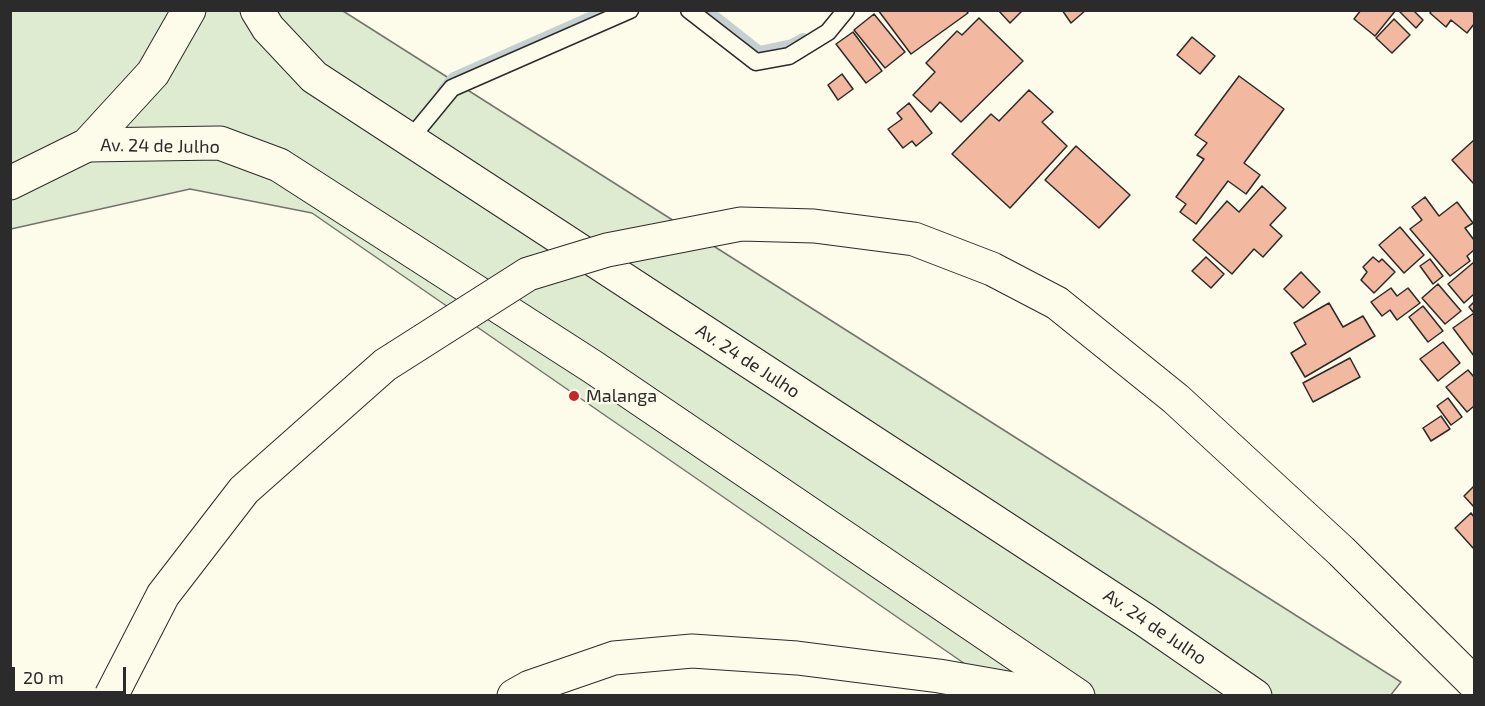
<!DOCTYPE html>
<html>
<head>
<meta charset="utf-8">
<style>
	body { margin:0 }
	#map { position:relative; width:1485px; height:706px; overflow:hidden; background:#fdfbea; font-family:"Exo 2",sans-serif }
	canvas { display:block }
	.frame { position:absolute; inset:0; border:12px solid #2b2b2b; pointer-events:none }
	.scale { position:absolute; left:12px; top:667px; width:114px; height:27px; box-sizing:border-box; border:3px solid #2b2b2b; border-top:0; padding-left:8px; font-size:18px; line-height:21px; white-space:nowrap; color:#2b2b2b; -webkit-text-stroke:4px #fdfbea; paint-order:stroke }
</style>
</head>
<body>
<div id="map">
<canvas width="1485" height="706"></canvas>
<div class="frame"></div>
<div class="scale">20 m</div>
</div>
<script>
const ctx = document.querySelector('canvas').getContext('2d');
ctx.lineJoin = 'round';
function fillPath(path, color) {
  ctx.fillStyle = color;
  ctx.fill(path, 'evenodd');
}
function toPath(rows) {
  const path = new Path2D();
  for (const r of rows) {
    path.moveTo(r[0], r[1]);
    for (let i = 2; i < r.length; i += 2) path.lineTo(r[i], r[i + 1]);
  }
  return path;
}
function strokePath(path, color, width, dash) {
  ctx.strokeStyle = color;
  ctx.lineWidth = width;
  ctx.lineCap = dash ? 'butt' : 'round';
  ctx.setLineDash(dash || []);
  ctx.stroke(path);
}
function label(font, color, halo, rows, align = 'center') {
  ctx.font = font + ' "Exo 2",sans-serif';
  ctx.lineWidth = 4.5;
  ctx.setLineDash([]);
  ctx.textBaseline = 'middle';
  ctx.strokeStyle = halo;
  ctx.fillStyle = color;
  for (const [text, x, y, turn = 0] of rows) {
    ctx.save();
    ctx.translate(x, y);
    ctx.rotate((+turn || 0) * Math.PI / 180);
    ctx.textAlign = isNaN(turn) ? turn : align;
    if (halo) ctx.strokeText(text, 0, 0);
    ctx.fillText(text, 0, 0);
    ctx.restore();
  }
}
const green = toPath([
	[11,11,343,11,1401,682,1390,696,1010,695,312,213,190,189,11,229,11,11]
]);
fillPath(green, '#deebd1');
strokePath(green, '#74746e', 1.5);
strokePath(toPath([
	[706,10,759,52,792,45,803,39],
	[443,91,454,78,608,10]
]), '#c7d0d0', 12);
const building = toPath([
	[878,10,966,10,968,13,911,54,878,10],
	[998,10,1023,10,1010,23,998,10],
	[1062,10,1086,10,1071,23,1062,10],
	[1361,10,1396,10,1375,36,1354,19,1361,10],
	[1413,10,1423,20,1416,28,1399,11,1413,10],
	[1432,10,1471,10,1474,13,1474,24,1467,33,1451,20,1446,27,1430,13,1432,10],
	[874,14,905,52,885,68,854,30,874,14],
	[979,18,1023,61,961,122,940,102,931,112,913,95,935,72,926,63,957,31,962,35,979,18],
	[1394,19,1410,35,1392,53,1376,38,1394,19],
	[853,32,882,71,866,83,836,44,853,32],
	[1192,37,1215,56,1200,74,1177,55,1192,37],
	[842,74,853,89,838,100,828,85,842,74],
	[1239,76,1284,109,1244,163,1260,175,1246,194,1228,181,1196,224,1180,212,1186,204,1176,197,1204,159,1197,155,1207,143,1195,135,1239,76],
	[1029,90,1053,112,1042,122,1067,146,1010,208,952,154,991,114,999,121,1029,90],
	[909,103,932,133,916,146,912,141,903,148,888,129,902,119,897,113,909,103],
	[1474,140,1474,184,1452,160,1474,140],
	[1076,146,1130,195,1099,228,1045,180,1076,146],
	[1262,186,1286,208,1270,225,1282,236,1263,257,1254,249,1232,274,1193,240,1227,201,1239,212,1262,186],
	[1425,197,1439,216,1457,202,1473,223,1465,228,1474,240,1474,250,1467,256,1470,261,1450,276,1410,229,1422,220,1412,207,1425,197],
	[1400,227,1424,255,1404,273,1379,245,1400,227],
	[1206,257,1224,274,1211,288,1192,271,1206,257],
	[1373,257,1379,262,1382,259,1395,272,1374,293,1361,280,1367,272,1363,267,1373,257],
	[1430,259,1443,276,1433,284,1420,266,1430,259],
	[1474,262,1474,294,1464,303,1448,284,1474,262],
	[1301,272,1320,292,1303,308,1284,289,1301,272],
	[1438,284,1461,311,1445,324,1422,298,1438,284],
	[1391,288,1397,296,1408,288,1420,303,1397,320,1390,310,1382,316,1371,302,1391,288],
	[1474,302,1474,356,1453,328,1474,313,1469,307,1474,302],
	[1329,303,1343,327,1363,316,1375,336,1305,377,1291,353,1306,344,1294,323,1329,303],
	[1423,306,1443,331,1428,342,1409,317,1423,306],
	[1443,342,1460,363,1438,381,1420,359,1443,342],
	[1350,358,1360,377,1313,402,1303,383,1350,358],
	[1468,370,1474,377,1474,406,1467,412,1446,387,1468,370],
	[1448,398,1462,417,1451,425,1437,406,1448,398],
	[1441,416,1450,429,1431,441,1423,428,1441,416],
	[1474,486,1474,507,1464,496,1474,486],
	[1471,513,1474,517,1474,549,1455,528,1471,513]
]);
fillPath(building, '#f2b8a0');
strokePath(building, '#2b2b2b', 1.5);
const service = toPath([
	[689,10,756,62,789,56,828,32,846,10],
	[410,139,452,88,630,10]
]);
const primary = toPath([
	[257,10,268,28,314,77,1145,620,1255,696],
	[87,145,220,143,279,165,593,367,1078,696]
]);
const trunk = toPath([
	[10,183,87,145,153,73,189,10],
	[514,696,530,687,614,658,692,651,797,658,939,676,1053,696]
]);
strokePath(service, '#2b2b2b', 19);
strokePath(primary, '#2b2b2b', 35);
strokePath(trunk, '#2b2b2b', 35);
strokePath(service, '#fdfbea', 16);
strokePath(primary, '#fdfbea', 33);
strokePath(trunk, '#fdfbea', 33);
const trunkBridge = toPath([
	[111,696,163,595,244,490,385,365,528,274,607,250,741,224,814,226,914,239,992,269,1057,303,1176,399,1341,551,1474,683]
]);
strokePath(trunkBridge, '#2b2b2b', 35, []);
strokePath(trunkBridge, '#fdfbea', 33);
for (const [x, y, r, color] of [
	[574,396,6,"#c62828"]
]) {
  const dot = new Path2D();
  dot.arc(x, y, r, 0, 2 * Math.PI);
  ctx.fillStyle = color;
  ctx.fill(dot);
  strokePath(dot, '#fdfbea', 2);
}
label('18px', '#2b2b2b', '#fdfbea', [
	["Av. 24 de Julho",160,146,1],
	["Av. 24 de Julho",748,361,33],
	["Av. 24 de Julho",1155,627,34]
]);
label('18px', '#2b2b2b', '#fdfbea', [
	["Malanga",586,396]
], 'left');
</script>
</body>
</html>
